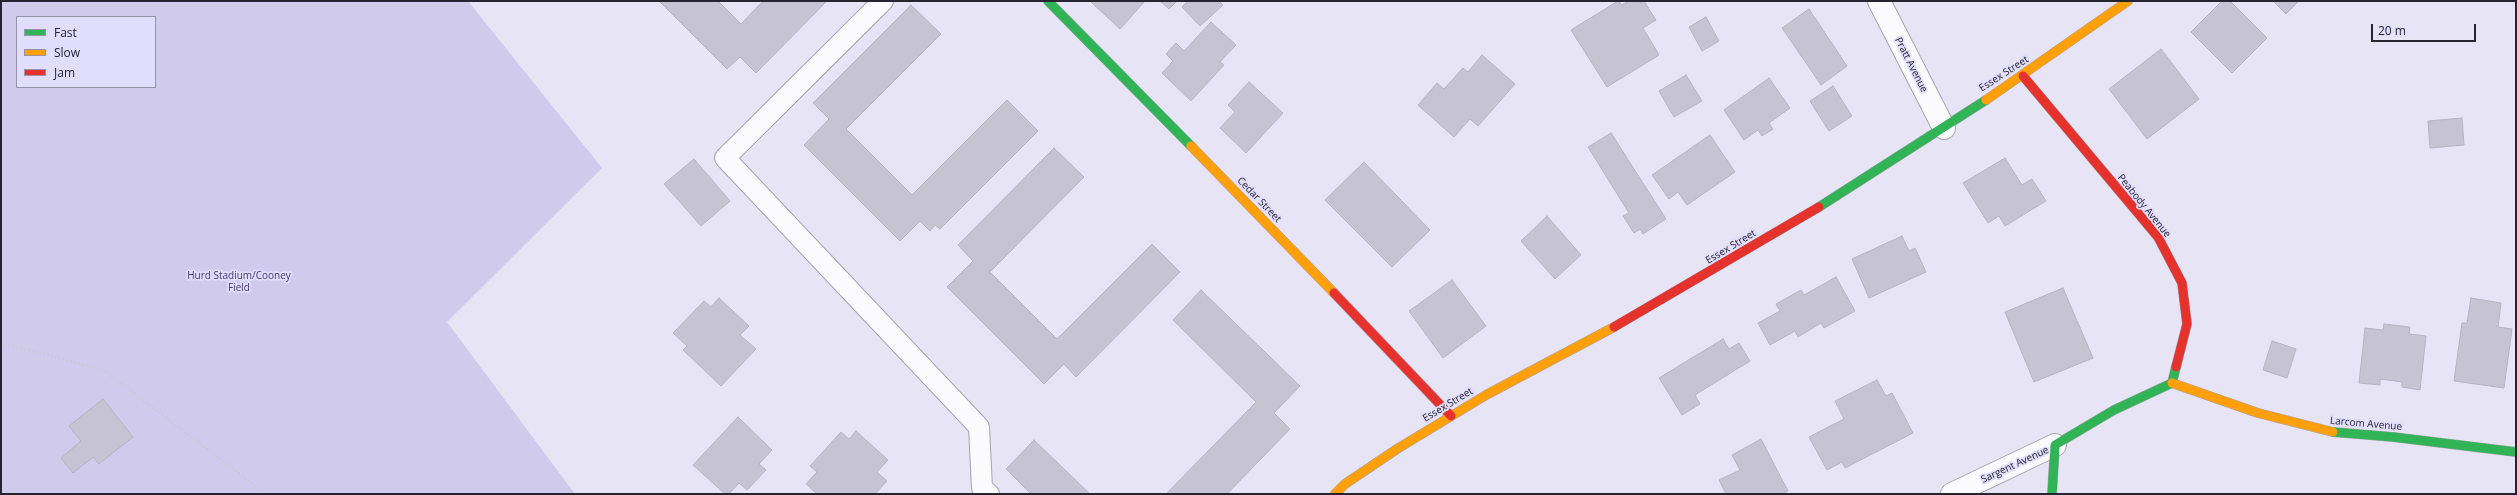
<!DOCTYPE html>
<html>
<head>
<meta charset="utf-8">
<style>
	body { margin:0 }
	#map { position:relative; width:2517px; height:495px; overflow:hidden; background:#e7e4f6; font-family:"Open Sans",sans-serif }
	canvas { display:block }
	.frame { position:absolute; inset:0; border:2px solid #262430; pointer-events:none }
	.legend { position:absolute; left:16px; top:16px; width:140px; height:72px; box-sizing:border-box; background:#e1ddfd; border:1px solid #9693ab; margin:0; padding:5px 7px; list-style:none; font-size:12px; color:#262430 }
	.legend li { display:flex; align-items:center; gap:8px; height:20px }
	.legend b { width:20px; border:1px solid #9693ab }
	.scale { position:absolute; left:2371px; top:24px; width:105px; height:18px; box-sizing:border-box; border:2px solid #262430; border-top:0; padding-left:5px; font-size:12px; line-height:14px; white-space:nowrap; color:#262430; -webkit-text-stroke:3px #e1ddfd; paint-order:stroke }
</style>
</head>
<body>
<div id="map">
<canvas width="2517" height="495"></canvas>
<div class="frame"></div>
<ul class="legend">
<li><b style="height:5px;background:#30b455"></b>Fast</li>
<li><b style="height:5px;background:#ff9f0a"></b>Slow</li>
<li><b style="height:5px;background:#e5322d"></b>Jam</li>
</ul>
<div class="scale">20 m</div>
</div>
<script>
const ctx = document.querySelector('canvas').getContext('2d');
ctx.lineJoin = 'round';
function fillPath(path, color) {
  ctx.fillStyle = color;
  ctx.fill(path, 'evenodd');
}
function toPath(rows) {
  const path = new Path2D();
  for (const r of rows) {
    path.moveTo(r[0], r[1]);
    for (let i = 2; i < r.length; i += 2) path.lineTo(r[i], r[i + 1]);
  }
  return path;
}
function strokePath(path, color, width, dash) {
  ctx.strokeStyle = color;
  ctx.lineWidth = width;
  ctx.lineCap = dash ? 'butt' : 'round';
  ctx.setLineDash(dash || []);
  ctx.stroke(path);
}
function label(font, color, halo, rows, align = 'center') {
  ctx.font = font + ' "Open Sans",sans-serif';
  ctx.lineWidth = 3.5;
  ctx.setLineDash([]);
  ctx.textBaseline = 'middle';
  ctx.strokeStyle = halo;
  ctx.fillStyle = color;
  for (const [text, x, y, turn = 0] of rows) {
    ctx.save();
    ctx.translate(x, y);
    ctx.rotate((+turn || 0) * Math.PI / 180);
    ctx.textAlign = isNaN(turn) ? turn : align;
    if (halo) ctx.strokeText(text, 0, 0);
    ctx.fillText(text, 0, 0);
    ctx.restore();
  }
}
fillPath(toPath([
	[1,1,468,1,602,168,447,322,575,494,1,494],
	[17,17,155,17,155,87,17,87]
]), '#d0cbed');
const building = toPath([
	[659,1,718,1,741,24,763,1,827,1,756,73,740,57,727,69,659,1],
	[1090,1,1145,1,1120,29,1090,1],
	[1160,1,1177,1,1169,9,1160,1],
	[1188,1,1219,1,1223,5,1200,26,1182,7,1188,1],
	[1618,1,1622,5,1628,1,1644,1,1656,20,1643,28,1659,55,1607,87,1571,30,1618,1],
	[2222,1,2230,1,2267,38,2232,73,2191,32,2222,1],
	[2273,1,2299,1,2286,14,2273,1],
	[911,5,941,34,846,129,912,195,1007,100,1038,131,940,229,935,225,930,231,920,221,900,241,804,145,829,119,813,103,911,5],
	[1809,9,1847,66,1821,85,1782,28,1809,9],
	[1706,17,1719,41,1702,51,1689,27,1706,17],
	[1211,22,1236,45,1220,62,1224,65,1191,101,1162,73,1173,61,1166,54,1176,43,1184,51,1211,22],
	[2161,49,2199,99,2147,139,2109,89,2161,49],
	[1482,55,1515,84,1478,126,1470,119,1454,137,1418,105,1437,83,1444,89,1463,68,1468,72,1482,55],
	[1686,75,1702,101,1674,117,1659,91,1686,75],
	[1769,78,1790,108,1769,123,1773,129,1762,136,1758,130,1744,140,1724,110,1769,78],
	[1249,82,1283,113,1246,153,1220,128,1235,112,1228,105,1249,82],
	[1833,86,1852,116,1829,131,1810,101,1833,86],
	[2462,118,2464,145,2430,148,2428,121,2462,118],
	[1611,133,1666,219,1643,234,1640,229,1634,233,1623,216,1629,213,1588,147,1611,133],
	[1710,135,1735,172,1687,205,1678,192,1669,199,1652,175,1710,135],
	[1054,148,1084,177,990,272,1057,339,1152,244,1180,272,1076,377,1064,364,1044,384,947,287,973,261,958,245,1054,148],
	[2005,158,2022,185,2032,179,2046,201,2005,226,1999,216,1988,223,1963,183,2005,158],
	[694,159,730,201,701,226,664,184,694,159],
	[1364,162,1430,230,1392,267,1325,200,1364,162],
	[1547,216,1581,255,1555,279,1521,241,1547,216],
	[1902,236,1909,251,1915,248,1926,272,1869,298,1852,259,1902,236],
	[1836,277,1855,311,1824,328,1821,323,1798,337,1795,331,1770,345,1758,323,1780,311,1776,304,1801,290,1804,295,1836,277],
	[1452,280,1486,326,1443,358,1409,311,1452,280],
	[2063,288,2093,358,2034,382,2005,312,2063,288],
	[1201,290,1300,386,1274,413,1290,429,1227,494,1166,494,1256,402,1173,320,1201,290],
	[719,298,749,326,740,335,756,349,721,386,683,350,687,346,673,333,704,301,711,307,719,298],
	[2471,298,2501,303,2498,327,2512,329,2504,388,2454,381,2462,323,2467,323,2471,298],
	[2384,324,2410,327,2409,334,2426,336,2420,390,2402,387,2402,382,2380,379,2380,385,2359,383,2365,328,2383,330,2384,324],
	[1723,339,1729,349,1739,343,1750,361,1695,395,1700,404,1682,415,1659,378,1723,339],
	[2272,341,2296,349,2287,378,2263,370,2272,341],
	[1877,380,1886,396,1892,393,1913,433,1845,468,1842,462,1827,470,1809,437,1844,419,1835,401,1877,380],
	[103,399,133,437,99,464,93,457,73,473,61,458,81,441,69,426,103,399],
	[738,417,772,450,759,464,766,470,747,490,739,483,729,494,725,494,693,465,738,417],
	[856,431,888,460,877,472,887,481,875,494,817,494,806,484,817,472,810,466,841,432,849,439,856,431],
	[1761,439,1788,491,1782,494,1726,494,1719,480,1740,470,1732,455,1761,439],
	[1034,440,1090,494,1031,494,1006,469,1034,440]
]);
fillPath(building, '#c6c4d2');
strokePath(building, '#b6b4c2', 1);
const lane = toPath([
	[883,1,725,158,979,427,982,488,989,494]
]);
const street = toPath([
	[1879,1,1944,128],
	[1952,494,2055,445]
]);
const fast = toPath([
	[1048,1,1191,146],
	[1819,207,1986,100],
	[2333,432,2393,437,2516,452],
	[2052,494,2055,445,2114,410,2172,383,2176,367]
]);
const slow = toPath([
	[1986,100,2128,1],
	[1191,146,1334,293],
	[2172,383,2258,413,2333,432],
	[1335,494,1345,484,1397,449,1486,395,1614,327]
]);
const jam = toPath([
	[2023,76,2158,237,2182,283,2187,324,2176,367],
	[1334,293,1451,416],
	[1614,327,1819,207]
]);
strokePath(lane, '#a6a3b1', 22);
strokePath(street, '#a6a3b1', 24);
strokePath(fast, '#a6a3b1', 10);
strokePath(slow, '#a6a3b1', 10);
strokePath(jam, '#a6a3b1', 10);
strokePath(toPath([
	[1,343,104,370,266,494]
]), '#c9c8ce', 2.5, [1, 3]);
strokePath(lane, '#fbfbfe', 20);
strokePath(street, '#fbfbfe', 22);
strokePath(fast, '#30b455', 9);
strokePath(slow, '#ff9f0a', 9);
strokePath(jam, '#e5322d', 9);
label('10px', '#262430', '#e1ddfd', [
	["Pratt Avenue",1911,65,63],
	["Essex Street",2004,74,-33],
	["Cedar Street",1259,200,46],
	["Peabody Avenue",2144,206,51],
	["Essex Street",1731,247,-31],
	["Essex Street",1448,405,-31],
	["Larcom Avenue",2366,424,5],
	["Sargent Avenue",2015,465,-25]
]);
label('10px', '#463678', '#e1ddfd', [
	["Hurd Stadium/Cooney",239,276],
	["Field",239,288]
]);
</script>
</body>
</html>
